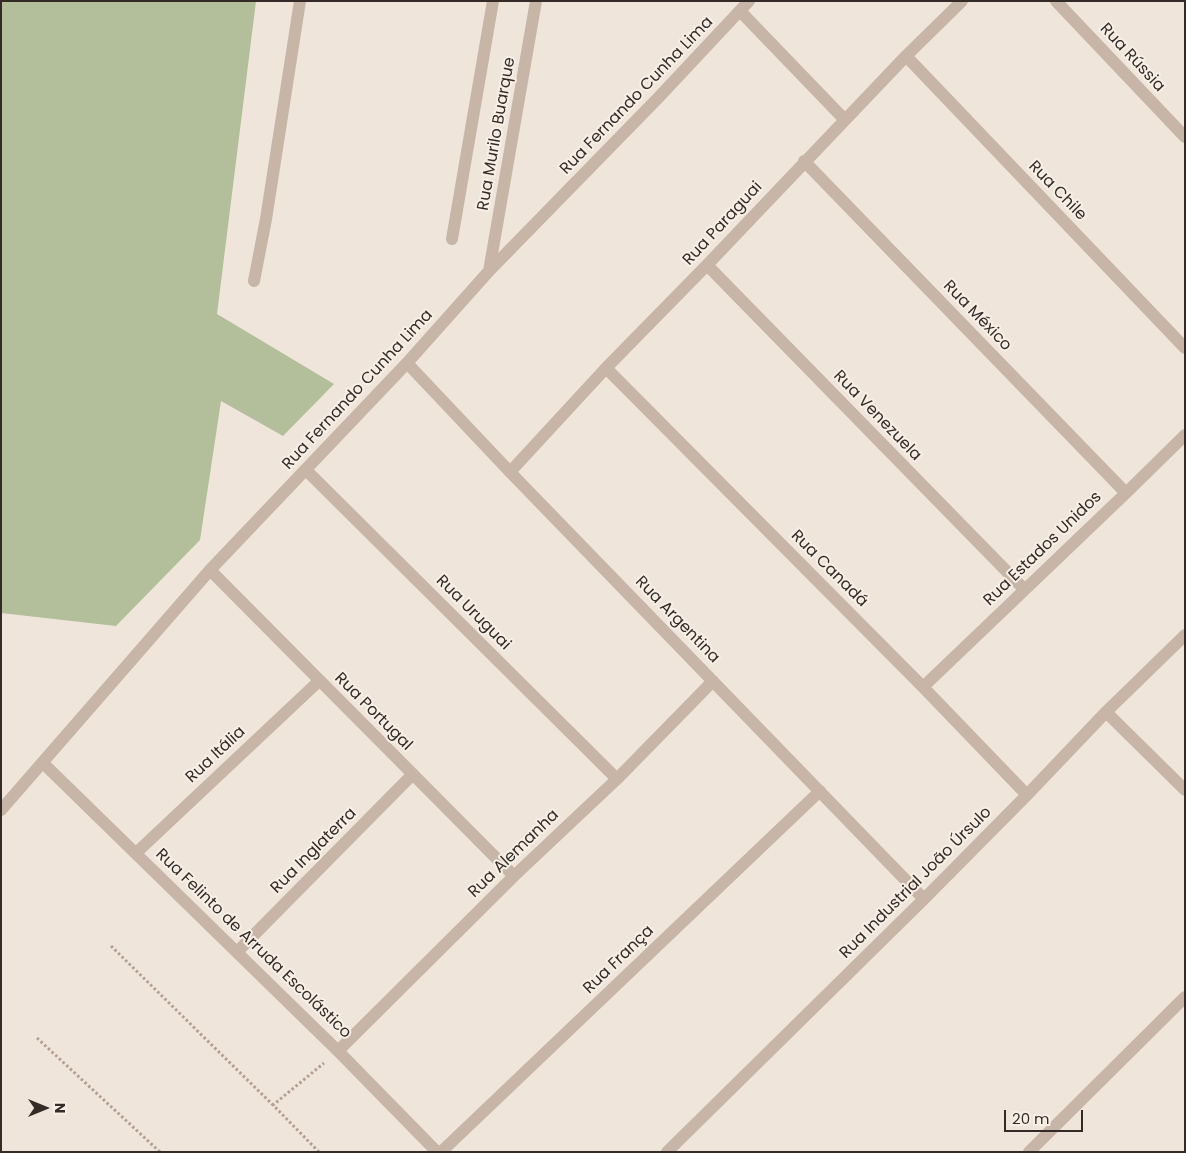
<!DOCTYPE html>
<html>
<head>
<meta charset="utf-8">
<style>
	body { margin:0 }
	#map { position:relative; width:1186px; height:1153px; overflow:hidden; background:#f0e5da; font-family:Poppins,sans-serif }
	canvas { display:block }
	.frame { position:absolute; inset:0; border:2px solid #342b27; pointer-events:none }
	.north { position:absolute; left:20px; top:1083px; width:50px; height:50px; -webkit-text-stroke:4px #f8efe6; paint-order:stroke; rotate:90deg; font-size:14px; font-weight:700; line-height:20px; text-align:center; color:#342b27 }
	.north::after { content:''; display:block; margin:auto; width:18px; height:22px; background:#342b27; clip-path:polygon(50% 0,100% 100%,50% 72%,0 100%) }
	.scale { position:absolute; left:1004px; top:1110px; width:79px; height:22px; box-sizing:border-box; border:2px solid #342b27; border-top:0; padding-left:6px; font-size:15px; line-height:18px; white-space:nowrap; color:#342b27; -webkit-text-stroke:4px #f8efe6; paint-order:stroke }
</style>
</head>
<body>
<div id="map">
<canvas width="1186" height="1153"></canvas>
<div class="frame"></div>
<div class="north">N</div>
<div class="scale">20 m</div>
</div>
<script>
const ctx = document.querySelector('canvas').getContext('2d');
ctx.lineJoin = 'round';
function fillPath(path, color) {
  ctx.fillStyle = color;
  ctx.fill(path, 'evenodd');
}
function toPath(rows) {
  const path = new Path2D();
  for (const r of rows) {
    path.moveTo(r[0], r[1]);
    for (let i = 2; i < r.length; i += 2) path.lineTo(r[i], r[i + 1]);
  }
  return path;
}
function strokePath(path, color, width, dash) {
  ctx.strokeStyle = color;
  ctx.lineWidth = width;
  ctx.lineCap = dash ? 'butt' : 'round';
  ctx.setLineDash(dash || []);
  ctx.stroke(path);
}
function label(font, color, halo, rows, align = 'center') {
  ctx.font = font + ' Poppins,sans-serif';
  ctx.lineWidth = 4;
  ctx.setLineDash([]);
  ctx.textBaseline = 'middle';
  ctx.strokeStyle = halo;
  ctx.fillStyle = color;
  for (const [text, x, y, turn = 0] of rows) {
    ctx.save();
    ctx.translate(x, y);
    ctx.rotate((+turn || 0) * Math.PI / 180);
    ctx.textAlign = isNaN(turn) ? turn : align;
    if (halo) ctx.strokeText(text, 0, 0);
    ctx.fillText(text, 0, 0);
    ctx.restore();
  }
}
fillPath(toPath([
	[1,1,256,1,217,314,334,384,283,436,221,401,200,540,116,626,1,613]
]), '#b3be9b');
strokePath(toPath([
	[111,946,273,1105],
	[37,1038,160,1152],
	[319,1152,273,1105,324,1063]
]), '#b39f91', 3, [2.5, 2.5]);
strokePath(toPath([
	[1056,1,1185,137],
	[740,11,845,120],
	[906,56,1185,348],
	[804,161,1126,493],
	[452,239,493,1],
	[707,265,1024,589],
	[489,271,536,1],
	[254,281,266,219,300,1],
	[407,363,510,472,924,899],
	[606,368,923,687,1027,795],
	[306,470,617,779],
	[510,472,606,368,707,265,906,56,962,1],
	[210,570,514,876],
	[923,687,1126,493,1185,435],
	[1106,712,1185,790],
	[43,763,338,1051,437,1152],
	[1,810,210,570,407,363,489,271,659,97,749,1],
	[136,853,319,681],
	[237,952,413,774],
	[338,1051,514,876,617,779,713,681],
	[441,1152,820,791],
	[667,1152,924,899,1027,795,1106,712,1185,635],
	[1029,1152,1185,997]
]), '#c7b5a7', 12);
label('16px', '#342b27', '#f8efe6', [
	["Rua Rússia",1132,58,47],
	["Rua Fernando Cunha Lima",637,96,-46],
	["Rua Murilo Buarque",497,134,-80],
	["Rua Chile",1057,191,46],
	["Rua Paraguai",723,224,-47],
	["Rua México",977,316,46],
	["Rua Fernando Cunha Lima",358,390,-47],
	["Rua Venezuela",877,416,46],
	["Rua Estados Unidos",1043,549,-44],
	["Rua Canadá",829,569,45],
	["Rua Uruguai",473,613,45],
	["Rua Argentina",677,620,46],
	["Rua Portugal",373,712,45],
	["Rua Itália",216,755,-43],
	["Rua Inglaterra",314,851,-45],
	["Rua Alemanha",514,854,-44],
	["Rua Industrial João Úrsulo",916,883,-45],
	["Rua Felinto de Arruda Escolástico",253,944,44],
	["Rua França",619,960,-44]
]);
</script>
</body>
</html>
